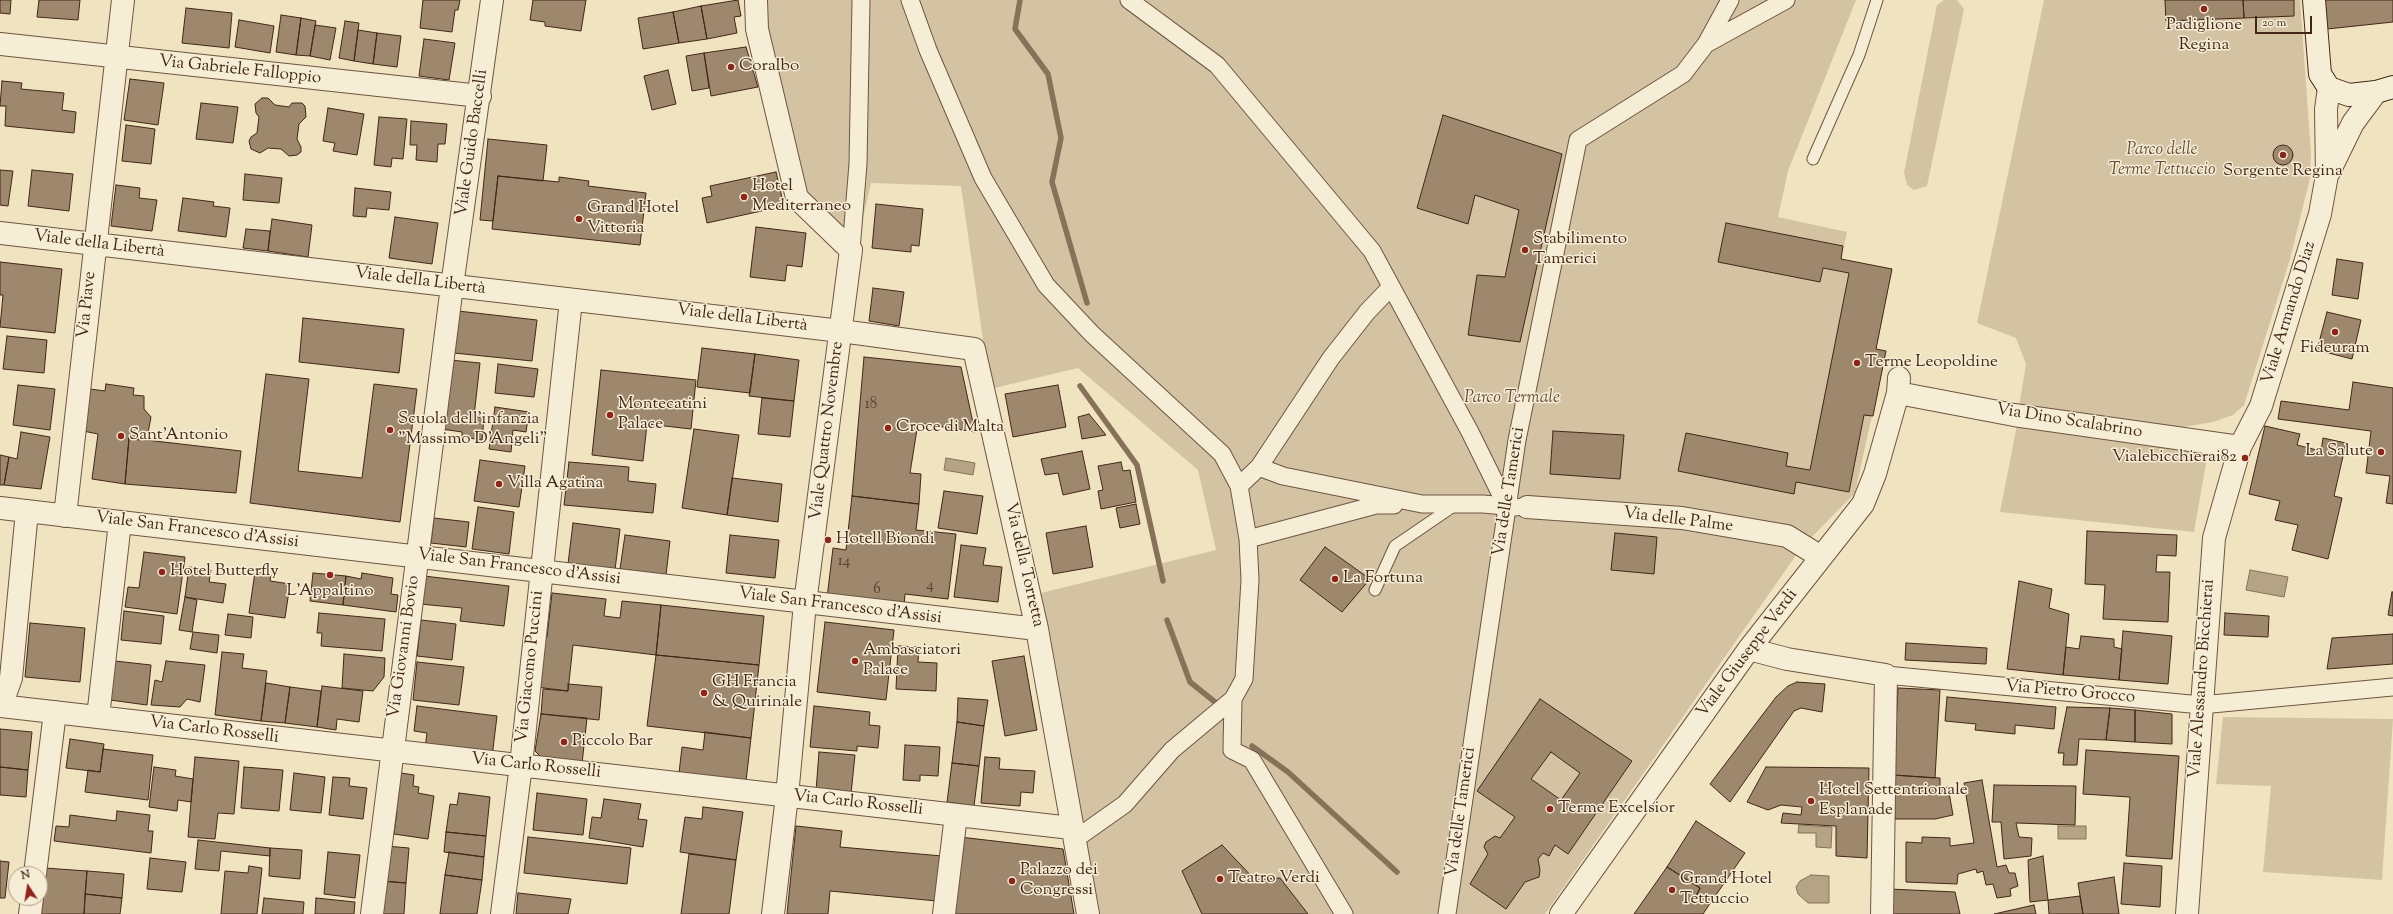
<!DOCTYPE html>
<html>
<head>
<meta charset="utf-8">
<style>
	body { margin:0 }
	#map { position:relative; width:2393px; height:914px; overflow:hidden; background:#f0e3c0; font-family:"Sorts Mill Goudy",serif }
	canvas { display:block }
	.north { position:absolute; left:8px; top:866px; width:40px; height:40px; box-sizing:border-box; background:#f5edd6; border:1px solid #ae9d89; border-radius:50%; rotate:348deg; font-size:11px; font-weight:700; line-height:16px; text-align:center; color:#432616 }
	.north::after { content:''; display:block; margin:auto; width:14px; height:18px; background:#8f2418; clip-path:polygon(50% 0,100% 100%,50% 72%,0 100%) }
	.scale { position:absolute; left:2255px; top:16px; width:57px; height:18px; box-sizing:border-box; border:2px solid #432616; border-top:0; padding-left:5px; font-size:12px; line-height:14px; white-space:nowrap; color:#432616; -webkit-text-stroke:3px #f5edd6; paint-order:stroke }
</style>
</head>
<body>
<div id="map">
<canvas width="2393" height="914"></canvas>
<div class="north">N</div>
<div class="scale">20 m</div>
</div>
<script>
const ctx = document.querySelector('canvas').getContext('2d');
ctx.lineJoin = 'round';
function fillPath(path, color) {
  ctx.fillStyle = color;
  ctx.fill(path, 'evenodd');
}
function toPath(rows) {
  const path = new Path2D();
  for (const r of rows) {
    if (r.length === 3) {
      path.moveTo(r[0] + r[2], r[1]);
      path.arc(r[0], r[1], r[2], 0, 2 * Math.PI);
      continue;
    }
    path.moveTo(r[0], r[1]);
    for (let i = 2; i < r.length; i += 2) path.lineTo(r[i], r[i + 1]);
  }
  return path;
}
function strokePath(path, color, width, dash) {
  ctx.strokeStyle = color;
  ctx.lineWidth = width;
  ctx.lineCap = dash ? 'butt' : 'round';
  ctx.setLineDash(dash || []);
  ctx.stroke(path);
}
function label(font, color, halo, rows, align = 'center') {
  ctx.font = font + ' "Sorts Mill Goudy",serif';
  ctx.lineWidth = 3;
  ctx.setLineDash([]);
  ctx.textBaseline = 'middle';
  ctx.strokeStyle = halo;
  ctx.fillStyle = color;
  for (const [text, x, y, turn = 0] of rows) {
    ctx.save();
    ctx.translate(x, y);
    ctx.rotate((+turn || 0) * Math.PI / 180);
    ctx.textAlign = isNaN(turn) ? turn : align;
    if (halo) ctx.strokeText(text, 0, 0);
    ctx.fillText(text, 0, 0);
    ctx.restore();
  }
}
fillPath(toPath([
	[763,0,1856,0,1788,171,1778,217,1847,232,1841,259,1892,269,1876,349,1886,351,1855,493,1801,548,1545,914,1096,914,1037,594,1216,550,1198,470,1078,368,990,389,961,186,871,183,857,245,802,191,764,28],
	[1944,0,1957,0,1964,9,1927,186,1914,190,1907,185,1904,173,1937,5],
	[2044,0,2300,0,2311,154,2310,178,2290,259,2244,405,2233,415,2213,422,2183,427,2019,407,2026,364,2016,338,1977,323],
	[2018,420,2208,452,2194,532,2000,512],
	[2223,717,2393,719,2382,880,2263,872,2271,786,2216,784]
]), '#d3c3a3');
const water = toPath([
	[946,458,975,463,973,475,944,470,946,458],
	[2250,570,2288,577,2284,597,2246,590,2250,570],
	[1799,825,1832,827,1831,848,1816,847,1816,833,1798,833,1799,825],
	[2058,826,2086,826,2086,839,2058,839,2058,826],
	[1811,875,1829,876,1829,903,1808,903,1798,894,1796,887,1800,881,1811,875]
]);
fillPath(water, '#b5a386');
strokePath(water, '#877159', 1);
strokePath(toPath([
	[1020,0,1015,29,1048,74,1061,138,1052,182,1087,303],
	[1080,386,1137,465,1163,581],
	[1167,620,1190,682,1215,702],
	[1252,746,1288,772,1397,872]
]), '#877159', 5.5);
const building = toPath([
	[0,0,11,0,10,14,0,13,0,0],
	[39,0,80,0,78,20,37,17,39,0],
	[423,0,460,0,458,10,455,10,452,32,420,28,423,0],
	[533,0,586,0,581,31,545,26,545,22,530,20,533,0],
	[738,0,741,16,734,17,737,33,707,39,701,6,738,0],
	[2165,0,2243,0,2244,18,2166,21,2165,0],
	[2243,0,2294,0,2294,16,2244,18,2243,0],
	[2324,0,2393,0,2393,22,2327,29,2324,0],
	[701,6,707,39,679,43,673,12,701,6],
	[186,8,232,13,229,48,182,43,186,8],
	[673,12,679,43,643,49,638,18,673,12],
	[281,15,301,18,296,55,276,52,281,15],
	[301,18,316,21,310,56,296,55,301,18],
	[239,20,274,26,270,53,235,47,239,20],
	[345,21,359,23,354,61,339,58,345,21],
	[315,25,336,28,330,60,310,56,315,25],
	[358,30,377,33,373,64,354,61,358,30],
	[377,33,401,36,397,67,373,64,377,33],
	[424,39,455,43,449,80,419,76,424,39],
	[746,47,758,87,711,96,704,53,746,47],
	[704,53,709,88,692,91,686,56,704,53],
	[668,70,676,104,652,110,644,76,668,70],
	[130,79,164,83,158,125,124,120,130,79],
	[2,81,22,83,21,89,64,93,62,110,76,112,74,133,5,126,6,106,0,106,2,81],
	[262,98,268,98,275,105,289,107,292,103,302,103,305,106,306,117,299,124,297,139,301,147,301,152,297,155,289,156,281,149,268,148,260,153,251,149,249,141,251,137,257,133,259,117,256,113,255,104,262,98],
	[201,103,238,107,233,143,196,139,201,103],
	[328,108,364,114,357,155,333,151,335,143,323,141,328,108],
	[1443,115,1562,154,1520,342,1468,335,1477,275,1505,277,1519,210,1475,195,1468,224,1417,208,1443,115],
	[379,117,407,119,403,159,392,158,391,167,374,165,379,117],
	[411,121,447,124,445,144,438,144,437,162,416,160,417,145,410,145,411,121],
	[126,125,155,129,151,164,122,161,126,125],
	[488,139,547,145,543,181,498,176,493,221,480,220,488,139],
	[2283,155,10],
	[0,170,13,171,8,206,0,205,0,170],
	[32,170,73,174,69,211,28,206,32,170],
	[776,172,784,206,707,223,702,198,712,196,710,186,776,172],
	[245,174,282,178,279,203,243,200,245,174],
	[498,176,559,182,559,177,589,181,588,186,646,193,640,245,492,229,498,176],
	[116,185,140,188,139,198,157,200,152,231,111,226,116,185],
	[355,188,391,192,389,210,367,208,366,217,353,216,355,188],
	[183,198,214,202,213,206,230,208,226,237,178,231,183,198],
	[876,204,923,209,919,246,911,245,911,252,872,248,876,204],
	[395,217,438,223,432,264,389,258,395,217],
	[272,219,312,225,308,257,268,251,272,219],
	[1726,223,1843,246,1841,259,1892,269,1876,349,1886,351,1873,416,1864,415,1849,492,1796,482,1794,494,1678,471,1686,433,1788,453,1786,466,1810,470,1849,273,1823,268,1820,282,1718,262,1726,223],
	[756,227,806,233,802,267,787,265,785,281,750,277,756,227],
	[246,229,270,231,268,251,243,248,246,229],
	[2337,259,2363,263,2358,299,2332,295,2337,259],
	[0,262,62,269,55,333,0,327,3,295,0,295,0,262],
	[873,288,904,292,899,326,869,321,873,288],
	[458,311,537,320,532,361,454,353,458,311],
	[2327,312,2361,320,2352,359,2317,350,2327,312],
	[303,318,404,329,399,373,299,362,303,318],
	[7,336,47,340,44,373,3,369,7,336],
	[702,348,755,354,750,393,697,387,702,348],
	[755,354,799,360,794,401,749,396,755,354],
	[864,357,961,367,975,432,918,423,910,473,921,474,919,504,852,496,864,357],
	[450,360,480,363,474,416,484,418,482,440,462,437,462,432,442,429,450,360],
	[498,364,538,369,534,397,495,393,498,364],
	[601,370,696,380,691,429,647,424,643,461,592,455,601,370],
	[266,374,309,379,298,471,362,478,374,384,417,389,400,522,250,503,266,374],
	[2353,382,2393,388,2393,504,2386,503,2390,476,2366,473,2371,431,2278,419,2281,401,2349,410,2353,382],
	[106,384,134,388,133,395,144,396,144,409,151,417,148,433,140,440,129,438,125,484,92,479,98,434,83,431,90,389,105,391,106,384],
	[18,385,55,389,50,430,13,425,18,385],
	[1058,385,1066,427,1013,437,1005,394,1058,385],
	[762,398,794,401,790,437,758,434,762,398],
	[495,407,529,412,526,432,513,430,511,452,489,449,495,407],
	[1089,414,1106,435,1082,439,1078,417,1089,414],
	[2265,426,2300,434,2297,445,2321,451,2323,438,2346,443,2334,496,2342,498,2328,559,2292,550,2298,525,2275,520,2280,501,2249,494,2265,426],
	[694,429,739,435,727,515,682,508,694,429],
	[1553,431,1624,435,1620,479,1550,474,1553,431],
	[21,432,50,437,41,489,4,485,9,457,17,459,21,432],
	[129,438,241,451,236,493,125,484,129,438],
	[1082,451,1090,489,1063,495,1058,473,1045,475,1041,459,1082,451],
	[0,455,9,457,4,485,0,485,0,455],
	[480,460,525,466,519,507,474,501,480,460],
	[569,462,629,467,628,481,656,484,653,513,564,505,569,462],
	[1121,462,1123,471,1130,470,1136,502,1101,509,1098,491,1103,490,1098,466,1121,462],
	[732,478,782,484,778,522,727,515,732,478],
	[944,491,983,496,977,534,938,528,944,491],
	[852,496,919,504,916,530,956,534,948,599,905,594,904,607,827,598,833,548,846,550,852,496],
	[1136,504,1140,524,1120,528,1116,508,1136,504],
	[478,507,514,512,509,554,472,549,478,507],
	[434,518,469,522,466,547,431,543,434,518],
	[573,523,620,529,615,570,568,564,573,523],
	[1086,526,1093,567,1053,574,1046,533,1086,526],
	[2087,531,2177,535,2176,556,2157,555,2156,572,2170,572,2168,622,2103,619,2105,585,2085,584,2087,531],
	[1615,533,1657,537,1654,574,1611,570,1615,533],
	[625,535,670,541,666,575,620,569,625,535],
	[730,535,779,540,775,578,726,573,730,535],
	[961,545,986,548,983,565,1002,567,998,602,954,597,961,545],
	[1325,547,1370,579,1342,612,1300,580,1325,547],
	[144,552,185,557,177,614,125,607,128,587,139,588,144,552],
	[189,567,211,570,209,582,226,584,223,603,185,597,189,567],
	[255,572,271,575,270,581,290,584,285,618,249,613,255,572],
	[313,573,346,576,343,605,310,601,313,573],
	[362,573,393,578,391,594,398,595,396,612,343,605,346,576,361,579,362,573],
	[424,576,509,586,504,626,460,621,462,608,420,604,424,576],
	[2019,581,2052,589,2049,608,2069,614,2063,675,2007,669,2019,581],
	[2392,592,2393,592,2393,616,2388,615,2392,592],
	[552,593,606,599,604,616,620,618,622,601,661,605,656,655,573,645,568,691,536,687,542,637,547,637,552,593],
	[185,597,197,600,192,632,179,630,185,597],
	[661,605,764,616,759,665,656,655,661,605],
	[124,611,164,616,161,644,121,640,124,611],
	[319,613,385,619,382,651,321,646,322,633,317,633,319,613],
	[2225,613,2269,616,2268,637,2224,635,2225,613],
	[228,614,253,617,251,638,225,635,228,614],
	[421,620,456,624,452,660,417,656,421,620],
	[825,622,894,630,886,700,817,692,825,622],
	[30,623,85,628,80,682,25,677,30,623],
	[2123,631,2172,636,2168,684,2119,680,2123,631],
	[193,632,219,635,217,653,190,649,193,632],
	[2393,634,2393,664,2327,669,2332,638,2393,634],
	[2081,636,2114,639,2114,647,2122,649,2119,680,2063,675,2066,647,2079,649,2081,636],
	[1906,643,1987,648,1986,664,1905,660,1906,643],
	[898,646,919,647,918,662,937,663,936,691,896,689,898,646],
	[222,652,244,654,242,668,267,671,261,721,215,715,222,652],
	[344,654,385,658,384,677,373,691,342,688,344,654],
	[656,655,759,665,751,738,647,726,656,655],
	[1024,656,1037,730,1005,736,992,661,1024,656],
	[115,661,151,665,147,705,110,700,115,661],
	[166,661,205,665,200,702,187,699,180,707,151,705,155,680,162,682,166,661],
	[417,662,464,667,459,705,413,700,417,662],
	[1797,682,1825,684,1822,712,1801,708,1794,711,1730,802,1710,784,1776,697,1788,686,1797,682],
	[266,683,290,687,285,723,261,721,266,683],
	[568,684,602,687,599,720,541,714,543,689,568,691,568,684],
	[322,686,363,691,359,722,337,719,336,730,317,727,322,686],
	[290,687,321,691,317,727,285,723,290,687],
	[1898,688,1940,690,1935,778,1893,775,1898,688],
	[1947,697,2056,707,2054,729,2015,725,2015,734,1975,730,1976,724,1945,721,1947,697],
	[958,698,988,700,984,726,957,722,958,698],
	[1540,699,1632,761,1568,854,1555,845,1549,856,1543,853,1538,859,1540,870,1539,877,1525,882,1506,909,1470,884,1488,854,1484,847,1486,842,1495,836,1500,838,1515,817,1477,791,1540,699],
	[1551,752,1580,773,1561,800,1531,779,1551,752],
	[417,706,497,716,492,757,425,748,427,733,414,731,417,706],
	[814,706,870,712,869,725,880,726,878,748,857,746,857,751,810,747,814,706],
	[2067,707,2110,708,2106,740,2079,739,2077,765,2063,765,2064,753,2058,753,2067,707],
	[2110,708,2135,710,2135,742,2106,740,2110,708],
	[2135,710,2172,714,2172,744,2135,742,2135,710],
	[541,714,587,718,582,764,543,759,535,751,541,714],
	[957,722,984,726,979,766,952,763,957,722],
	[0,729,32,732,28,770,0,767,0,729],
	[705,732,751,738,746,781,679,773,682,747,703,750,705,732],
	[70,739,104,744,100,772,66,768,70,739],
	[905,745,940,747,938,776,920,775,920,781,903,780,905,745],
	[103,749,153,755,148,800,85,792,88,770,100,772,103,749],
	[2086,750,2179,756,2172,859,2126,856,2130,797,2083,794,2086,750],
	[819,752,855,755,851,794,816,791,819,752],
	[195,757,239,761,234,814,218,813,215,839,188,837,195,757],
	[985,757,1000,758,999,769,1035,771,1033,793,1021,792,1020,806,981,803,985,757],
	[952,763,979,766,974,806,947,802,952,763],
	[0,767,28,770,26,797,0,795,0,767],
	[154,767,176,770,175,776,193,779,191,802,178,800,177,811,149,807,154,767],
	[244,767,283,770,279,811,241,808,244,767],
	[1766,767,1869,768,1867,858,1836,856,1836,826,1781,823,1783,813,1801,815,1802,807,1781,805,1768,810,1747,802,1766,767],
	[395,772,414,775,413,786,419,787,418,793,434,796,428,839,394,834,397,811,390,810,395,772],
	[294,773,325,777,321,813,290,810,294,773],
	[1893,775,1940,778,1940,789,1948,787,1953,815,1935,819,1895,819,1893,775],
	[333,777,350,778,349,786,367,788,363,819,329,815,333,777],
	[1982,780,1997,867,2006,865,2009,873,2015,873,2018,886,2010,889,2011,896,1997,898,1993,884,1986,885,1983,871,1977,873,1976,869,1958,874,1957,884,1906,882,1906,842,1922,843,1922,837,1950,838,1950,846,1974,843,1964,783,1982,780],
	[1994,785,2076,786,2075,825,2016,823,2019,837,2032,838,2031,856,2004,859,2001,822,1992,822,1994,785],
	[459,793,490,797,486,836,446,832,450,804,457,805,459,793],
	[537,793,587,799,583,835,533,830,537,793],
	[604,799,641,804,638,819,647,820,643,847,589,838,592,817,601,818,604,799],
	[703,807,743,812,736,860,680,852,685,817,702,819,703,807],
	[117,811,150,815,148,831,153,831,151,853,54,841,56,826,69,827,70,815,116,821,117,811],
	[1696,821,1745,853,1709,905,1695,898,1700,888,1667,867,1696,821],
	[796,826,842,831,840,847,942,856,937,901,830,891,828,914,787,914,796,826],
	[446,832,486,836,484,857,444,852,446,832],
	[528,837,631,848,627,884,524,873,528,837],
	[960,837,1063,849,1074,914,951,914,960,837],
	[198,840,270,848,270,856,221,851,219,871,195,869,198,840],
	[1222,845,1255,880,1280,878,1308,914,1202,914,1182,871,1222,845],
	[386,846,409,848,406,883,382,881,386,846],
	[270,848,302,850,300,879,269,876,270,848],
	[328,852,360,855,355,898,324,894,328,852],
	[449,852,484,857,482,880,445,875,449,852],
	[689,854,736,860,729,914,681,914,689,854],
	[2043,856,2048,900,2030,902,2028,860,2043,856],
	[150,858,186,862,182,892,147,889,150,858],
	[0,861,9,862,5,898,0,898,0,861],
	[2124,863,2162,866,2160,907,2121,904,2124,863],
	[249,866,262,868,257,914,221,914,225,871,248,873,249,866],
	[1667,867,1700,888,1695,898,1709,905,1703,914,1634,914,1667,867],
	[45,868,87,871,84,914,40,914,45,868],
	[87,871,124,874,122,898,85,894,87,871],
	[445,875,482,880,477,914,440,914,445,875],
	[2114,877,2119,914,2083,914,2078,883,2114,877],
	[382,881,406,883,404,914,379,914,382,881],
	[1889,889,1955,892,1960,914,1890,914,1889,889],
	[518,893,571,899,568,914,516,914,518,893],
	[85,894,122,898,120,914,84,914,85,894],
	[2080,896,2083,914,2049,914,2048,900,2080,896],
	[264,898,304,902,303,914,262,914,264,898],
	[316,898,355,902,354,914,315,914,316,898],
	[2034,905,2036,914,1994,914,2034,905]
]);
fillPath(building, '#9d886e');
strokePath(building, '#432616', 1);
const service = toPath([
	[1813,159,1859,55,1877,0],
	[1375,590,1395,546,1455,505]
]);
const pedestrian = toPath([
	[910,0,928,50,983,178,1046,285,1092,334,1222,454,1239,486,1248,539,1250,580,1244,679,1233,699,1232,750,1252,760,1344,914],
	[1129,0,1217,65,1372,251,1470,432,1507,507],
	[1706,44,1786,0],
	[851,250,858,164,861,0],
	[1259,467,1283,476,1422,504,1483,504,1516,507],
	[1239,486,1259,467,1331,358,1367,312,1391,287],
	[1248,539,1376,505,1394,505],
	[1886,675,2201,705,2393,687],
	[1074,840,1125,804,1172,750,1233,699],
	[1447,914,1517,440,1578,140,1683,74,1706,44,1730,0]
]);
const minor = toPath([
	[756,0,757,29,797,198,851,250,805,603,787,796,773,914],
	[0,44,480,96],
	[2329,172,2353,123,2376,92],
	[0,233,841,331,974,349,1037,629,1088,914],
	[1898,393,2014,415,2240,447],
	[1527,507,1682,518,1787,536,1821,557],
	[0,508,1037,629],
	[65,516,123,0],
	[1749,649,1787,659,1886,675,1882,914],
	[0,706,1071,828],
	[1,706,11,678,27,511],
	[98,717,120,522],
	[35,874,55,712],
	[30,914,32,898],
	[372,914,452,286,492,0],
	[502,914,521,765,571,300],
	[944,914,956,815],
	[1561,914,1749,649,1863,504,1875,474,1898,393,1899,378],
	[2187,914,2214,538,2240,447,2261,406,2320,214,2327,175,2326,109,2329,88]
]);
const secondary = toPath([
	[2314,0,2320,74,2329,88,2349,95,2376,92,2393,87]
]);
strokePath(service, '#6e5540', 13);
strokePath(pedestrian, '#6e5540', 19);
strokePath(minor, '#6e5540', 24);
strokePath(secondary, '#432616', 24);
strokePath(service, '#f5edd6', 11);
strokePath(pedestrian, '#f5edd6', 17);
strokePath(minor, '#f5edd6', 22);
strokePath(secondary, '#f5edd6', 22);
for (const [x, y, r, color] of [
	[2204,9,4,"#8f2418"],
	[731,67,4,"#8f2418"],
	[2283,155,4,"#8f2418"],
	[744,197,4,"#8f2418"],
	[579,219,4,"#8f2418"],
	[1525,250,4,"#8f2418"],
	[2335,332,4,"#8f2418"],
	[1857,363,4,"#8f2418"],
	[610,415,4,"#8f2418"],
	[888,428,4,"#8f2418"],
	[390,430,4,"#8f2418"],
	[121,436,4,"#8f2418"],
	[2381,452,4,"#8f2418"],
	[2245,458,4,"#8f2418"],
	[499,484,4,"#8f2418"],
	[828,540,4,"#8f2418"],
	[162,572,4,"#8f2418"],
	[330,575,4,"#8f2418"],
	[1335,579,4,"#8f2418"],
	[855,661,4,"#8f2418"],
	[704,693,4,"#8f2418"],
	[564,742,4,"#8f2418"],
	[1811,801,4,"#8f2418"],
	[1550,809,4,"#8f2418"],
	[1220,879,4,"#8f2418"],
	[1012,881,4,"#8f2418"],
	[1672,890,4,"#8f2418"]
]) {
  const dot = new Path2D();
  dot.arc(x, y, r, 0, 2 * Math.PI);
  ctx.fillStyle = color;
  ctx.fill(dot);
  strokePath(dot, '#f5edd6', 1.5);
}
label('15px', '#5a3e2c', null, [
	["18",871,405],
	["14",844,562],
	["4",930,586],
	["6",877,590]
]);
label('17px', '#432616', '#f5edd6', [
	["Padiglione",2204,26,"center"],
	["Regina",2204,46,"center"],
	["Coralbo",739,67],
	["Sorgente Regina",2283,172,"center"],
	["Hotel",752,187],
	["Mediterraneo",752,207],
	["Grand Hotel",587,209],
	["Vittoria",587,229],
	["Stabilimento",1533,240],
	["Tamerici",1533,260],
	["Fideuram",2335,349,"center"],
	["Terme Leopoldine",1865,363],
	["Montecatini",618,405],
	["Palace",618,425],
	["Scuola dell'infanzia",398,420],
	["\"Massimo D'Angeli\"",398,440],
	["Croce di Malta",896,428],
	["Sant'Antonio",129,436],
	["La Salute",2373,452,"right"],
	["Vialebicchierai82",2237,458,"right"],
	["Villa Agatina",507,484],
	["Hotell Biondi",836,540],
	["Hotel Butterfly",170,572],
	["La Fortuna",1343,579],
	["L'Appaltino",330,592,"center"],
	["Ambasciatori",863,651],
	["Palace",863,671],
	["GH Francia",712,683],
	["& Quirinale",712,703],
	["Piccolo Bar",572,742],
	["Hotel Settentrionale",1819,791],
	["Esplanade",1819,811],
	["Terme Excelsior",1558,809],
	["Palazzo dei",1020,871],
	["Congressi",1020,891],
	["Teatro Verdi",1228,879],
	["Grand Hotel",1680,880],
	["Tettuccio",1680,900]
], 'left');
label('17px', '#432616', '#f5edd6', [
	["Via Gabriele Falloppio",240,71,6],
	["Viale Guido Baccelli",473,143,-82],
	["Viale della Libertà",99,245,7],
	["Viale della Libertà",420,282,7],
	["Via Piave",88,305,-84],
	["Viale Armando Diaz",2290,313,-73],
	["Viale della Libertà",742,319,7],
	["Via Dino Scalabrino",2069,422,9],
	["Viale Quattro Novembre",828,431,-83],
	["Via delle Tamerici",1510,492,-81],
	["Via delle Palme",1678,521,7],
	["Viale San Francesco d'Assisi",197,531,7],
	["Via della Torretta",1023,565,77],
	["Viale San Francesco d'Assisi",519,568,7],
	["Viale San Francesco d'Assisi",840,607,7],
	["Via Giovanni Bovio",405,647,-82],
	["Viale Giuseppe Verdi",1748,654,-53],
	["Via Giacomo Puccini",531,667,-84],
	["Viale Alessandro Bicchierai",2203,679,-86],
	["Via Pietro Grocco",2070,693,5],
	["Via Carlo Rosselli",214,731,7],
	["Via Carlo Rosselli",536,767,6],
	["Via Carlo Rosselli",858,804,6],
	["Via delle Tamerici",1462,812,-82]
]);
label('italic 17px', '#674d39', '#f5edd6', [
	["Parco delle",2162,151],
	["Terme Tettuccio",2162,171],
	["Parco Termale",1512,399]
]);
</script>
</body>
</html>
